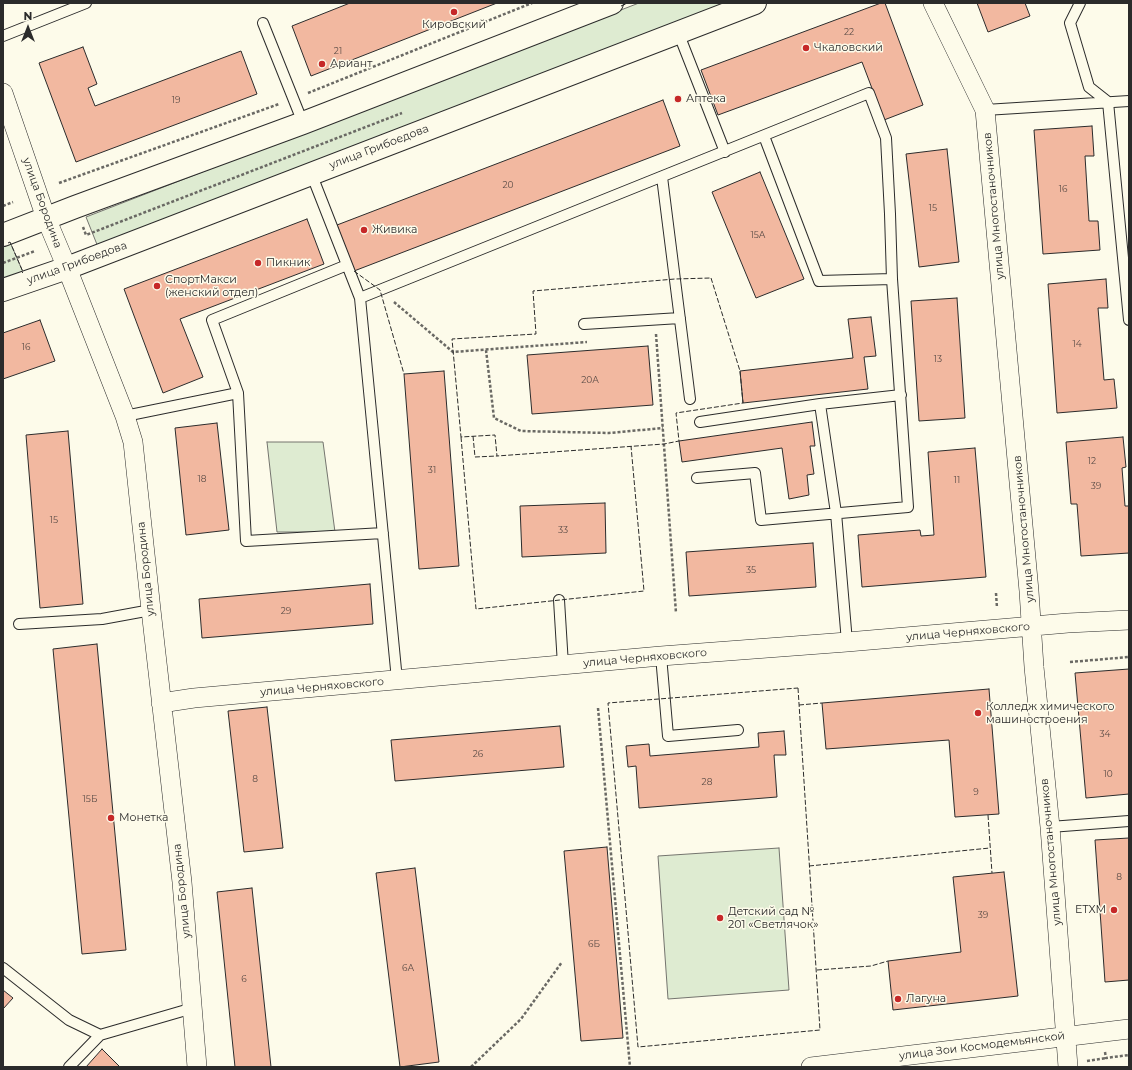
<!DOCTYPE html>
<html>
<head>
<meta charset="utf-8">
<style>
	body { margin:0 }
	#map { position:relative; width:1132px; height:1070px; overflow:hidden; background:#fdfbea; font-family:Montserrat,sans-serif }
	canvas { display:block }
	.frame { position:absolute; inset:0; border:4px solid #2b2b2b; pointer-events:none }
	.north { position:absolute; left:8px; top:8px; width:40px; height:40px; -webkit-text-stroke:3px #fdfbea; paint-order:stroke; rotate:0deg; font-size:11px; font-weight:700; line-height:16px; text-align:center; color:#2b2b2b }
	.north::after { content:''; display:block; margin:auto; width:14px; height:18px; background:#2b2b2b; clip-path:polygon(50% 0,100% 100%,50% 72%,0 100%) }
</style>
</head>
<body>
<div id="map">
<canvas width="1132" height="1070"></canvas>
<div class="frame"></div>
<div class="north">N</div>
</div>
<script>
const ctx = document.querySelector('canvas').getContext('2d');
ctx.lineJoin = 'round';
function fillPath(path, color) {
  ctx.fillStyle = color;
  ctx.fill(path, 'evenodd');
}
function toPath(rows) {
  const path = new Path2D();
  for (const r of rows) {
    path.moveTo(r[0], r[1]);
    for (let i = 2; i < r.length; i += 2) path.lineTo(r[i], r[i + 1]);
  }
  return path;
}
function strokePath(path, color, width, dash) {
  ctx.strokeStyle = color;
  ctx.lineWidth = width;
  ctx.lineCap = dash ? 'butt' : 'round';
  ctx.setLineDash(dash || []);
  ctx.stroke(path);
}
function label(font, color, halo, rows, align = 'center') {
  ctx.font = font + ' Montserrat,sans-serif';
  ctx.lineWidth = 3;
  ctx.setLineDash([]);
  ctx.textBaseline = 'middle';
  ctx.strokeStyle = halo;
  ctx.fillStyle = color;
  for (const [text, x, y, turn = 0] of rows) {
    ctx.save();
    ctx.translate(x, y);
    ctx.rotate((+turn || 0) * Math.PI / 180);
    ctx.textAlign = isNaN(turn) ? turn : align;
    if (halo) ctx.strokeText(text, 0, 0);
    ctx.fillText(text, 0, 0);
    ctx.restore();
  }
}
const green = toPath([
	[639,3,735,3,98,247,86,217,639,3],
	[10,242,23,272,3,279,3,245,10,242],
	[267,442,323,442,335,532,277,532,267,442],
	[779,848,789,990,668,999,658,856,779,848]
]);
fillPath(green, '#deebd1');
strokePath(green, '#74746e', 1);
const building = toPath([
	[350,3,497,3,311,76,292,26,350,3],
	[881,3,885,3,923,105,884,120,862,62,718,115,701,70,881,3],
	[977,3,1025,3,1030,16,988,32,977,3],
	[83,47,97,84,88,88,95,106,241,51,257,94,76,162,39,63,83,47],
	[663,100,680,146,354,271,337,225,663,100],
	[1092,126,1094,156,1085,156,1089,221,1098,221,1100,250,1043,254,1034,130,1092,126],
	[947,149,959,262,919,267,906,154,947,149],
	[760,172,804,279,756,298,712,192,760,172],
	[307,219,324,264,180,319,203,377,163,393,124,289,307,219],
	[1106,279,1108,308,1098,308,1104,380,1114,379,1117,408,1057,413,1048,284,1106,279],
	[957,298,965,418,919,421,911,301,957,298],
	[871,317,876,356,864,357,868,389,743,403,740,371,853,358,848,319,871,317],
	[40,320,55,361,3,379,3,333,40,320],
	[648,346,653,405,532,414,527,355,648,346],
	[444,371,459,566,419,569,404,374,444,371],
	[812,422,815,446,810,446,814,474,807,475,809,495,789,499,782,448,682,462,679,441,812,422],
	[217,423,229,530,186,535,175,428,217,423],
	[68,431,83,604,40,608,26,435,68,431],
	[1123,437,1126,467,1122,468,1125,506,1129,506,1129,553,1081,556,1077,504,1071,504,1066,442,1123,437],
	[975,448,986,577,862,587,858,535,920,530,921,536,934,535,928,452,975,448],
	[605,503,606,553,522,557,520,506,605,503],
	[813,543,816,587,689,596,686,552,813,543],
	[370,584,373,624,202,638,199,599,370,584],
	[97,644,126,950,82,954,53,649,97,644],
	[1129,669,1129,794,1086,798,1075,673,1129,669],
	[989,689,999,814,955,817,949,740,826,749,822,703,989,689],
	[267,707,283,848,244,852,228,711,267,707],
	[560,726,564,767,395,781,391,740,560,726],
	[784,731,786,755,774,755,777,797,639,808,636,766,628,767,626,746,649,744,650,756,759,747,758,733,784,731],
	[1129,838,1129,980,1105,982,1095,840,1129,838],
	[607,847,623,1038,581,1041,564,851,607,847],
	[415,868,439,1062,400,1067,376,873,415,868],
	[1004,872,1018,996,893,1010,888,961,961,952,953,877,1004,872],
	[252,888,271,1067,235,1067,217,892,252,888],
	[3,990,13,998,3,1009,3,990],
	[102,1049,120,1067,86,1067,102,1049]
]);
fillPath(building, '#f2b8a0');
strokePath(building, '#2b2b2b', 1);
const service = toPath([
	[1080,3,1070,23,1089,87,1108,102,1129,320],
	[263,23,303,123],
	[678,32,725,152],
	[3,36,86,3],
	[985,110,1129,101],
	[311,173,360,298,397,680],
	[662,177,690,399],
	[347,265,212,320,238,393,246,541,383,533],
	[360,298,869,93,886,138,890,214,892,279,819,281,764,136],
	[584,324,680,318],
	[820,404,836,513,847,642],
	[125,416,238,393],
	[700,422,820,404,901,395],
	[697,478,755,473,761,520,908,507,892,279],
	[559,600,563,665],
	[19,624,102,619,151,610],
	[661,656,668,736,738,730],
	[1050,827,1129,821],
	[3,968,69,1020,100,1035,193,1008],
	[69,1067,100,1035]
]);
const minor = toPath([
	[933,3,985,110,1029,591,1034,667,1050,827,1068,1067],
	[3,93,46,218,67,268,125,416,133,442,151,610,182,882,197,1067],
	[161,703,194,698,661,656,847,642,1068,623,1129,620],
	[811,1067,1129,1029]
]);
const secondary = toPath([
	[3,235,75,207,303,123,612,3],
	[3,290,67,268,755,3]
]);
strokePath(service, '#2b2b2b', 12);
strokePath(minor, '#2b2b2b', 20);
strokePath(secondary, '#2b2b2b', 24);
strokePath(toPath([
	[308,93,532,3],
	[59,183,279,104],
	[3,206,13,202],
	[83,227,86,235,402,113],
	[3,263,35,251],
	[394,302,453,352,587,342],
	[656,334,676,613],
	[486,350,494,418,521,431,609,433,663,428],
	[996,593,997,608],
	[1070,662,1129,657],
	[598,708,630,1067],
	[1105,1052,1106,1058,1129,1055],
	[1087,1061,1106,1058],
	[471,1067,521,1019,562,962]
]), '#6a6964', 2.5, [3, 2]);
strokePath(service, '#fdfbea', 10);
strokePath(minor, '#fdfbea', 19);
strokePath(secondary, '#fdfbea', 22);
strokePath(toPath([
	[621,6,628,3],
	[8,243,10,242,23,272,22,273],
	[354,271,380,290,404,374],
	[711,278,740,371,743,403,676,413,679,441,664,444,497,456,495,435,461,437,452,339,536,334,533,291,675,279,711,278],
	[473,436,475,457,497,456],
	[461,437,476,609,644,591,631,446],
	[798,688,820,1030,638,1047,608,703,798,688],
	[799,705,822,703],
	[988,815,992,873],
	[809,866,990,848],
	[817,970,871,966,888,961]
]), '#2b2b2b', 1, [5, 2]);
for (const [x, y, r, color] of [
	[454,12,4,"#c62828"],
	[806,48,4,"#c62828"],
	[322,64,4,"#c62828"],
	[678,99,4,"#c62828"],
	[364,230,4,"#c62828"],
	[258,263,4,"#c62828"],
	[157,286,4,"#c62828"],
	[978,713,4,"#c62828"],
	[111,818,4,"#c62828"],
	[1114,910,4,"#c62828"],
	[720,918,4,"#c62828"],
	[898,999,4,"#c62828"]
]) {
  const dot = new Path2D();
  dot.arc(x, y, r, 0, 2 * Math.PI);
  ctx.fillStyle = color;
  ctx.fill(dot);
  strokePath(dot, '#fdfbea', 1.5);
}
label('9px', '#5d4e48', null, [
	["22",849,32],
	["21",338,51],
	["19",176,100],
	["20",508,185],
	["16",1063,189],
	["15",933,208],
	["15А",758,235],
	["14",1077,344],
	["16",26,347],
	["13",938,359],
	["20А",590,380],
	["12",1092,461],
	["31",432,470],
	["18",202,479],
	["11",957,480],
	["39",1096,486],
	["15",54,520],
	["33",563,530],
	["35",751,570],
	["29",286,611],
	["34",1105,734],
	["26",478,754],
	["10",1108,774],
	["8",255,779],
	["28",707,782],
	["9",976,792],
	["15Б",90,799],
	["8",1119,877],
	["39",983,915],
	["6Б",594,944],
	["6А",408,968],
	["6",244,979]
]);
label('11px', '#2b2b2b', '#fdfbea', [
	["Кировский",454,25,"center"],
	["Чкаловский",814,48],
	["Ариант",330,64],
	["Аптека",686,99],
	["Живика",372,230],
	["Пикник",266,263],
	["СпортМакси",165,280],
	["(женский отдел)",165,293],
	["Колледж химического",986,707],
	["машиностроения",986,720],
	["Монетка",119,818],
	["ЕТХМ",1106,910,"right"],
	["Детский сад №",728,912],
	["201 «Светлячок»",728,925],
	["Лагуна",906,999]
], 'left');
label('11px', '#2b2b2b', '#fdfbea', [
	["улица Грибоедова",379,147,-21],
	["улица Бородина",42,203,70],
	["улица Многостаночников",994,206,-95],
	["улица Грибоедова",77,263,-20],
	["улица Многостаночников",1024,529,-95],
	["улица Бородина",146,569,-96],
	["улица Черняховского",968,632,-5],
	["улица Черняховского",645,658,-5],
	["улица Черняховского",322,687,-5],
	["улица Многостаночников",1051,852,-95],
	["улица Бородина",182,891,-96],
	["улица Зои Космодемьянской",982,1046,-7]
]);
</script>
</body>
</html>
